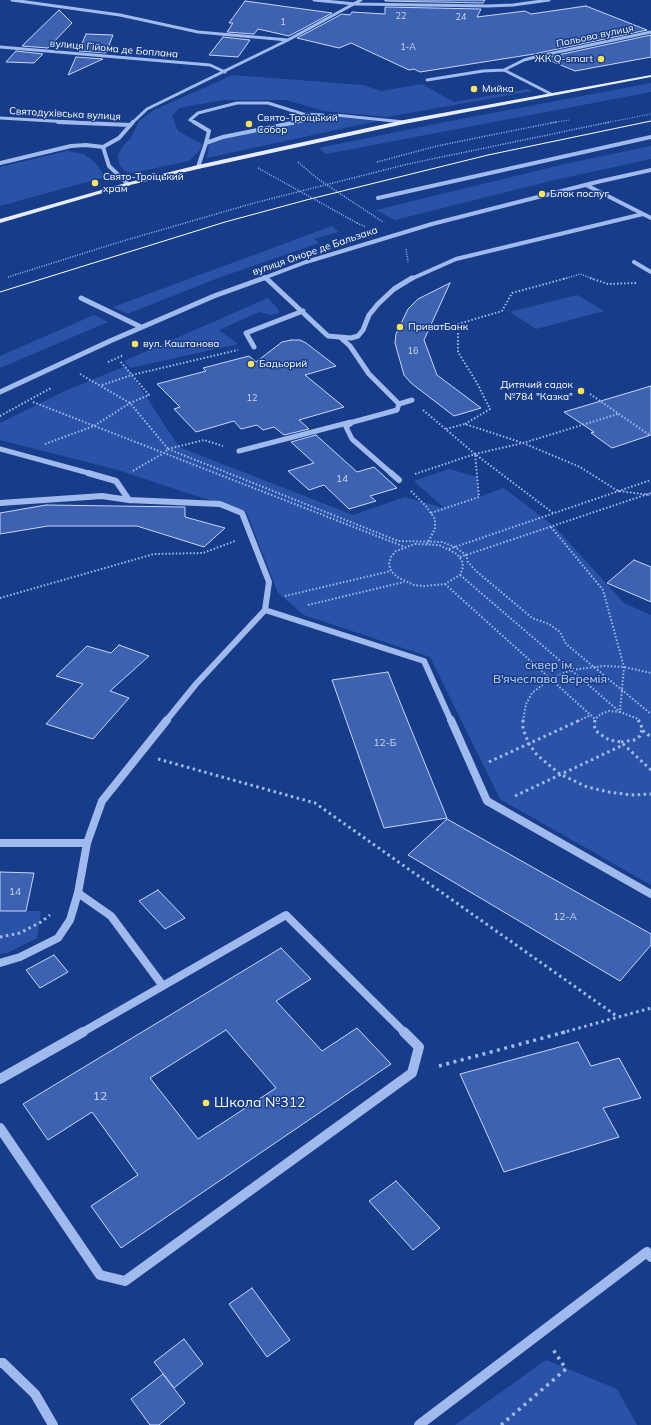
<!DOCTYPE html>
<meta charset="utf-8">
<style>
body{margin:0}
canvas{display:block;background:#173c89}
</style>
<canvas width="651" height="1425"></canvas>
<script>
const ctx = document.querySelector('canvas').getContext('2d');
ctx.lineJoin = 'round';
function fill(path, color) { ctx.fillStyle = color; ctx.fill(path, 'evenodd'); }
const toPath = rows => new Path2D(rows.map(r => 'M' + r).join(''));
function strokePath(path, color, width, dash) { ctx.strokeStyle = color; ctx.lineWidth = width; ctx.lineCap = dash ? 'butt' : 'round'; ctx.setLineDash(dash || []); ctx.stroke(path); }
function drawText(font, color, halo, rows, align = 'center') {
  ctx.font = font + ' Mulish,sans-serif'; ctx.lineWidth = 3; ctx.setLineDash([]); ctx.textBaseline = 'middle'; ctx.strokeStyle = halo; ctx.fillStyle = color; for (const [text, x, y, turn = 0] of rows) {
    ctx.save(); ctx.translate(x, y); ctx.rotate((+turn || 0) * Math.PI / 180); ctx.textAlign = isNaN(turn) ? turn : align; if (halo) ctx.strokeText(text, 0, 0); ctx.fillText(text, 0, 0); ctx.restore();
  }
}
fill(toPath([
 [233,75,363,85,381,91,422,84,454,102,528,89,532,91,387,117,324,111,286,100,223,100,179,108,172,116,178,131,202,144,199,151,189,161,132,173,125,171,119,164,118,155,123,146,131,138,139,121,154,110],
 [651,83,651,92,326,154,319,148,440,123],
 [335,117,377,121,207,158,209,145,228,138],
 [651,146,651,159,550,181,395,220,376,210,569,163],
 [67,151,83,154,95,162,105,177,0,206,0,167],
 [332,226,339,232,314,239,319,243,218,278,127,314,113,307],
 [577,295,604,311,536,329,510,312],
 [268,298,279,310,279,313,272,315,259,312,219,330,238,344,130,368,124,361],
 [94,315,108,322,0,368,0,356],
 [126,366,179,447,353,515,405,497,444,508,414,481,449,469,477,477,479,497,504,488,555,527,624,603,651,615,651,885,500,799,430,657,304,615,278,593,246,511,187,493,118,470,0,440,0,423,67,390],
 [0,911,41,911,37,938,7,953,0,954],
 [546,1360,617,1389,637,1425,455,1425]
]), '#2a53a8');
const building = toPath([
 [385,0,485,0,483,3,385,1,385,0],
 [245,1,332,13,289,36,258,29,254,34,227,32,233,23,229,23,245,1],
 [586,6,647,30,534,54,420,72,414,69,409,70,351,43,339,48,297,38,342,14,350,15,352,12,385,14,385,7,481,9,477,17,525,11,531,14,586,6],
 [59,10,72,23,48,48,22,46,59,10],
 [86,34,113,35,106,53,79,51,86,34],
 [651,35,651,57,575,71,544,58,651,35],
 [223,37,250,40,238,57,209,55,223,37],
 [16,51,43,54,34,63,6,62,16,51],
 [76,57,103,59,68,75,76,57],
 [450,283,424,340,437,375,481,408,454,416,411,383,404,375,395,343,396,334,408,309,418,299,450,283],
 [291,340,300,340,306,343,336,366,305,375,344,407,299,420,309,429,284,435,274,427,263,430,257,425,241,429,234,421,196,432,174,409,180,407,157,384,206,371,203,368,249,356,256,362,282,342,291,340],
 [651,386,651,435,612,448,591,433,594,432,564,412,651,386],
 [316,435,357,472,374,467,397,488,370,496,376,501,349,509,324,485,309,490,288,471,314,463,291,442,316,435],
 [46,505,185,507,185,517,225,528,204,547,137,526,48,526,0,534,0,513,46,505],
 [634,560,651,567,651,602,607,583,634,560],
 [119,645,149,656,110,691,129,698,93,739,46,724,83,684,56,676,87,646,111,653,119,645],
 [388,672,402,707,447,818,384,828,332,680,388,672],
 [447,819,651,934,651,945,620,981,408,855,447,819],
 [0,872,34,873,26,911,0,911,0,872],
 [158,890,185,918,165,929,139,901,158,890],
 [281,948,311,979,276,1001,322,1051,357,1028,391,1064,121,1248,91,1206,138,1175,92,1112,48,1140,23,1104,281,948],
 [226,1030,276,1088,198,1139,150,1078,226,1030],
 [54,955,68,972,40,988,26,970,54,955],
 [578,1042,591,1066,619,1058,641,1098,603,1108,619,1137,504,1172,460,1074,578,1042],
 [396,1181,440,1228,413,1250,369,1201,396,1181],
 [252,1288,290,1340,267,1357,229,1304,252,1288],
 [184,1339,203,1364,174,1388,154,1362,184,1339],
 [163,1374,185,1403,159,1425,150,1425,131,1399,163,1374]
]);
fill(building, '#3c62b1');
strokePath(building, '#c6d7fa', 1);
strokePath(toPath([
 [551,123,569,120],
 [605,123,651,114]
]), '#a0baee', 1, [1, 1.5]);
strokePath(toPath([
 [298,162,318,179,383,222],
 [377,162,437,146,556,122],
 [357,223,366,227],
 [406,249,408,262],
 [8,277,123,241,254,203,408,164,610,122],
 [564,279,580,274,593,279]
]), '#a0baee', 1.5, [1, 1.5]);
strokePath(toPath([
 [590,278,608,284,636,283],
 [108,362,124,355],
 [80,374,130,403,168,449,164,453,131,472],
 [102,385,132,375,238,350],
 [590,394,648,434,651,433],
 [33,402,405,547],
 [423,410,475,454,553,513],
 [0,416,51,388],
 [465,424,490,409,477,383,458,352,458,324,502,311,512,293,567,278],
 [446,429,465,424,523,443,580,467,618,491,651,495],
 [45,444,94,426,130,403,149,395,120,361],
 [168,449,398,541,442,542,455,547,466,555,468,562,476,571,532,618,549,624,560,632,566,644,651,714],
 [168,449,204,440,223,446],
 [415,474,475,454,523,443,618,414],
 [411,491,426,506,435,519,435,529,427,544],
 [431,513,479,497,475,454],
 [551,527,603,590,624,667,620,712,609,711,601,714,595,719],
 [415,544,439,545,457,554,462,561,463,567,460,575,445,584,424,586,414,585,397,577,391,571,389,564,391,557,396,551,415,544],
 [449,549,651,480],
 [460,557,651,493],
 [460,575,620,712,636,718,639,721],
 [445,584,595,719,595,721],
 [285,596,391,571],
 [0,598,154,554,203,553,235,541],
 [308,605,404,582],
 [523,721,526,704,532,693,550,679,571,670,604,666,624,667,651,673],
 [578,721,591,715]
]), '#a0baee', 2, [1.5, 2]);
strokePath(toPath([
 [523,720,523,729,529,744,537,755,560,774,587,787,609,792,631,795,651,794],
 [595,720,594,725,596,731,609,740,621,742,651,770],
 [638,720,641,724,642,730,651,737],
 [621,742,634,740,640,736,642,730],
 [158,759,315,803,618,1017],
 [489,762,580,720],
 [515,796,623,745],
 [0,937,20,933,41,922,50,915],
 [561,1033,651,1008]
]), '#a0baee', 3, [2.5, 3.5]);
strokePath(toPath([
 [439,1066,565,1032],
 [501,1425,566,1369,552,1348]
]), '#a0baee', 3.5, [3, 4.5]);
strokePath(toPath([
 [12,0,120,15,198,32,288,40],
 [314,0,355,4,488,6,513,5,549,0],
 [0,47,210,65,225,72],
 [427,80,483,71,504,70],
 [551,94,504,70,524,60,539,56,651,32],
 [0,118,87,123],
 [132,123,147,109,288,40,361,0],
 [196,123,190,120,198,113,237,103,268,103,303,114,323,115],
 [292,123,335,115,404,122]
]), '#a0baee', 3);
strokePath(toPath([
 [58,122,130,125],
 [194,122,209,131,206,143],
 [0,163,71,146,86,145,103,147],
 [198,167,206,143,223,137,297,122],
 [128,184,109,166,103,147,119,138,133,122],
 [586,185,651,218],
 [378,198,651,137],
 [634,262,651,272],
 [265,277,267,279],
 [261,279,306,262,432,224,597,182,651,170],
 [411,279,456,259,643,214]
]), '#a0baee', 4);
strokePath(toPath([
 [266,278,328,336,351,338,358,336,363,330,369,315,378,304,394,289,412,278],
 [81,298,141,327],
 [341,338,350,346,369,374,399,404,397,410,353,422,346,427,352,439,392,474],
 [254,347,246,333,303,311],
 [0,392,110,341,214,296,264,278],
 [399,404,412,400],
 [0,449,92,474],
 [239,451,351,422]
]), '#a0baee', 5);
strokePath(toPath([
 [88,473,116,481,129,500],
 [391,473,399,480],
 [0,503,102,496,129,500,220,504,242,513,269,582,265,610,196,684,166,721],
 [265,610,424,661,451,721]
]), '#a0baee', 6);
strokePath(toPath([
 [451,720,487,801,651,894],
 [0,843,87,843,78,893,70,920,58,938,20,957,0,963],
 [87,843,102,801,167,720],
 [78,893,111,916,163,986],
 [81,1033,286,915,405,1033]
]), '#a0baee', 8);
strokePath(toPath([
 [0,1079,83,1032],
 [0,1128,100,1275,125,1281,412,1073,419,1047,404,1032],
 [0,1363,3,1363,35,1394,53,1425],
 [419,1425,647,1252,651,1257]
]), '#a0baee', 10);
fill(toPath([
 [651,75,651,77,404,124,198,169,130,185,0,223,0,219,126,183,198,165,404,120,651,75]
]), '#e7edff');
strokePath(toPath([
 [0,292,225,222,310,199,488,155,651,121]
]), '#fff', 1);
strokePath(toPath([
 [258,168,357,223]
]), '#a0baee', 1.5, [1, 1.5]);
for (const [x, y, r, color] of [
 [601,59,4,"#ffe35d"],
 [474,89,4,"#ffe35d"],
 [249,124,4,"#ffe35d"],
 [95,183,4,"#ffe35d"],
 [542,194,4,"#ffe35d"],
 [400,327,4,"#ffe35d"],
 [135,344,4,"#ffe35d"],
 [251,364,4,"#ffe35d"],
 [581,391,4,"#ffe35d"],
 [206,1103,4,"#ffe35d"]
]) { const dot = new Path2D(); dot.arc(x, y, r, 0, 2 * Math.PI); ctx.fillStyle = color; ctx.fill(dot); strokePath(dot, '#173c89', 1.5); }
drawText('9px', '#ced8ec', null, [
 ["22",401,16],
 ["24",461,17],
 ["1",283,22],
 ["1-А",408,47],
 ["16",413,351],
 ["12",252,398]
]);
drawText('10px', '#fff', '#173c89', [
 ["Польова вулиця",595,36,-12],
 ["вулиця Гійома де Боплана",114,49,5],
 ["Святодухівська вулиця",65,114,3],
 ["вулиця Оноре де Бальзака",315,251,-19]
]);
drawText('10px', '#fff', '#173c89', [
 ["ЖК Q-smart",593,59,"right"],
 ["Мийка",482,89],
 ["Свято-Троїцький",257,118],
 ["Собор",257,130],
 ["Свято-Троїцький",103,177],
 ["храм",103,189],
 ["Блок послуг",550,194],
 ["ПриватБанк",408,327],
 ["вул. Каштанова",143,344],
 ["Бадьорий",259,364],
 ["Дитячий садок",573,385,"right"],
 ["№784 \"Казка\"",573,397,"right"]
], 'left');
drawText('10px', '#ced8ec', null, [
 ["14",342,479],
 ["12-Б",385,743],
 ["14",15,892],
 ["12-А",565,917]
]);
drawText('12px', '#c6d7fa', '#173c89', [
 ["сквер ім.",550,665],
 ["В'ячеслава Веремія",550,679]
]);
drawText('12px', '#ced8ec', null, [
 ["12",100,1096]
]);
drawText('14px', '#fff', '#173c89', [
 ["Школа №312",214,1103]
], 'left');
</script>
